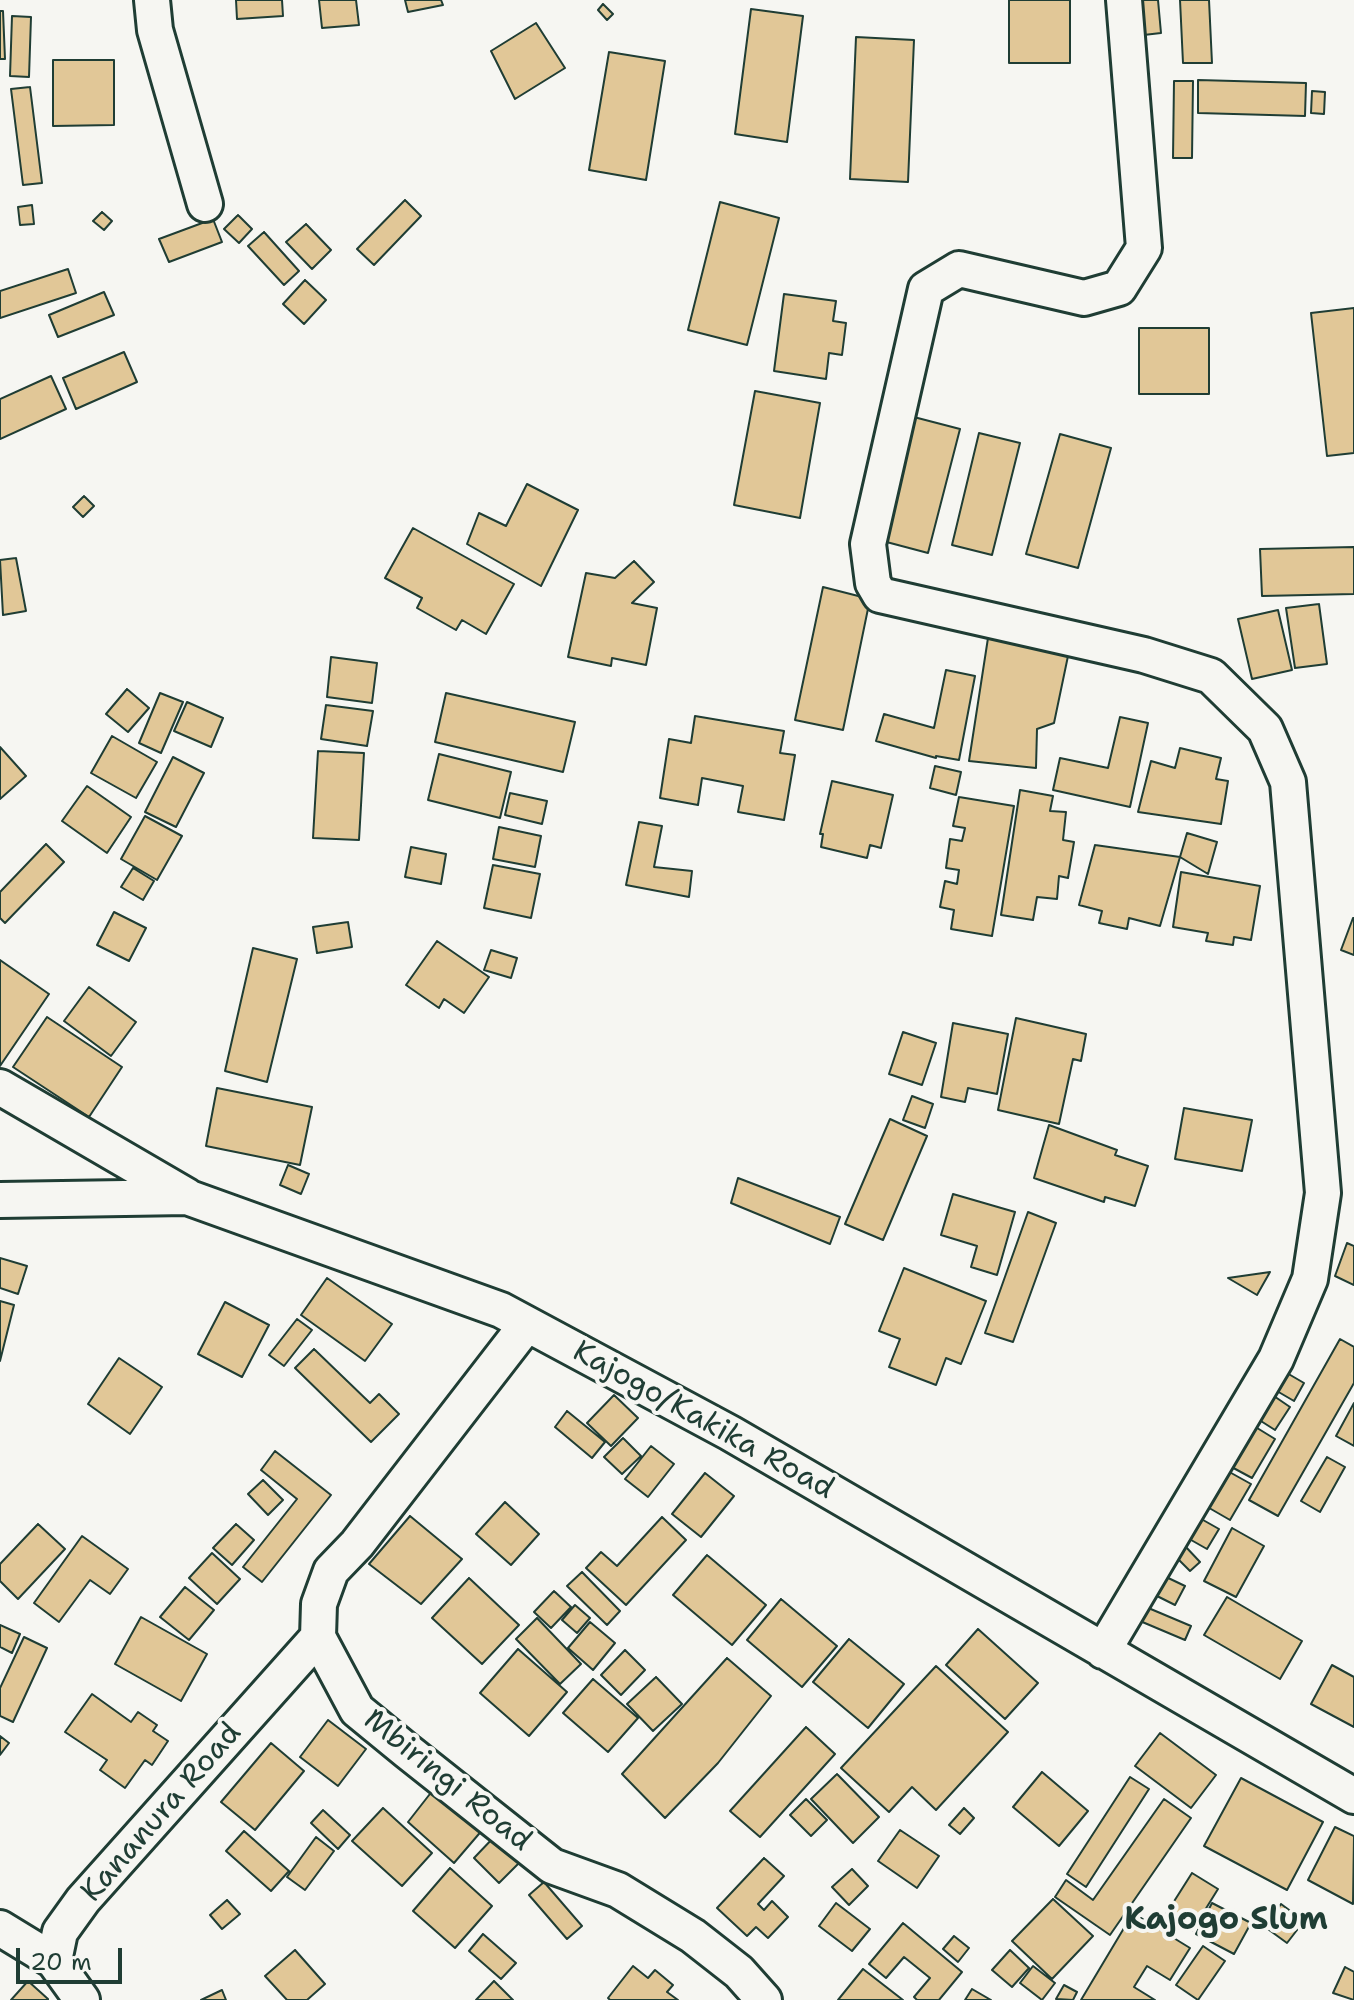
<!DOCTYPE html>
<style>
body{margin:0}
#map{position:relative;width:1354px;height:2000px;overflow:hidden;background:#f6f6f2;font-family:"Shantell Sans",sans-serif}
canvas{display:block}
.scale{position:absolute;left:16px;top:1948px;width:106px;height:36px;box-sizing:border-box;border:4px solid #1f3d34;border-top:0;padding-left:10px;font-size:24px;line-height:28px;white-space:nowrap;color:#1f3d34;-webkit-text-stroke:6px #f6f6f2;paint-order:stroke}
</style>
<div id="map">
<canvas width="1354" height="2000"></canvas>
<div class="scale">20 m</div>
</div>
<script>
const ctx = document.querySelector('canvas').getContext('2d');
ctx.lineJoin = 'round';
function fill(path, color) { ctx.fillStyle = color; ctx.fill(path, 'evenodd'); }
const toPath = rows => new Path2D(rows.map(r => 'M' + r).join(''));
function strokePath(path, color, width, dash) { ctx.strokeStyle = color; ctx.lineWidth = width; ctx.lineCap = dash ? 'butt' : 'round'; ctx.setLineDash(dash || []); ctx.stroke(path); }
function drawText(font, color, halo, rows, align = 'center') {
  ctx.font = font + ' "Shantell Sans",sans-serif'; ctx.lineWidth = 8; ctx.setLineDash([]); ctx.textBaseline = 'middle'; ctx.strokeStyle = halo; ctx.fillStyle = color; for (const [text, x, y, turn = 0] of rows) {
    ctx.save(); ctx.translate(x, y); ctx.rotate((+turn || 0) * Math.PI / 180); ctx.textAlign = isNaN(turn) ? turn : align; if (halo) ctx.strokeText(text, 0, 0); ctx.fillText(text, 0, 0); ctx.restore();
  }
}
const building = toPath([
 [236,0,282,0,283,16,237,19,236,0],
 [319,0,356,0,359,25,322,28,319,0],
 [405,0,441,0,443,5,408,12,405,0],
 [1009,0,1070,0,1070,63,1009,63,1009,0],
 [1132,0,1158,0,1161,33,1135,36,1132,0],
 [1180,0,1209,0,1212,63,1183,63,1180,0],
 [603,4,613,14,607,20,598,10,603,4],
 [751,9,803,16,787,142,735,134,751,9],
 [0,11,3,11,5,59,0,59,0,11],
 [12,16,31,17,29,77,10,76,12,16],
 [536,23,565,68,515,99,491,51,536,23],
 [856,37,914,40,908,182,850,179,856,37],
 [609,52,665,61,646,180,589,170,609,52],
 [53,60,114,60,114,125,53,126,53,60],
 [1198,80,1306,83,1305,116,1198,113,1198,80],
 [1174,81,1193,81,1192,158,1173,158,1174,81],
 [30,87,42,183,23,185,11,89,30,87],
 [1312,91,1325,92,1324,114,1311,113,1312,91],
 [405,200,421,216,374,265,357,249,405,200],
 [720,202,779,218,747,345,688,330,720,202],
 [32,205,34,224,20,225,18,207,32,205],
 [102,212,112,221,104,230,93,221,102,212],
 [238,215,252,229,239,243,224,229,238,215],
 [213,219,222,242,169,262,159,239,213,219],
 [306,224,331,250,312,269,286,242,306,224],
 [264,232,299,271,284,285,248,246,264,232],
 [68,269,76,293,0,318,0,291,68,269],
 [305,280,326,300,304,324,283,304,305,280],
 [104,292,114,315,58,337,49,315,104,292],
 [784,294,836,301,833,321,846,323,842,355,829,353,826,379,774,371,784,294],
 [1354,308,1354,453,1327,456,1311,313,1354,308],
 [1139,328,1209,328,1209,394,1139,394,1139,328],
 [124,352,137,382,76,409,63,378,124,352],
 [51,376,66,409,0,439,0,399,51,376],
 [755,391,820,403,800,518,734,505,755,391],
 [910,416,960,429,928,553,879,540,910,416],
 [979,433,1020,443,992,555,952,545,979,433],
 [1060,434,1111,448,1078,568,1026,554,1060,434],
 [527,484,578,510,541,586,467,544,479,513,506,526,527,484],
 [84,496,94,506,83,517,73,507,84,496],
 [413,528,514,584,486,634,462,620,456,630,417,608,422,598,385,578,413,528],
 [1354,547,1354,594,1262,596,1260,549,1354,547],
 [16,558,26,611,3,615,0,560,16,558],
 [634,561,654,582,632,603,657,608,646,665,612,658,611,666,568,657,586,573,615,578,634,561],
 [823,587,870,599,843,730,795,720,823,587],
 [1319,604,1327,664,1295,668,1286,608,1319,604],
 [1278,610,1292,670,1252,679,1238,619,1278,610],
 [988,638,1068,656,1054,723,1037,729,1036,768,969,761,988,638],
 [331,657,377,663,372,703,327,697,331,657],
 [946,670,975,676,959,760,936,756,936,758,876,741,884,714,934,728,946,670],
 [127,689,149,708,128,732,106,714,127,689],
 [160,693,183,702,161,753,139,743,160,693],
 [446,693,575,722,563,772,435,742,446,693],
 [187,702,223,718,211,747,174,731,187,702],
 [326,705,373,711,367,746,321,739,326,705],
 [695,716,784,731,780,753,795,755,784,820,738,812,743,786,702,778,698,805,660,798,669,739,691,743,695,716],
 [1120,717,1148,723,1130,807,1053,790,1060,758,1108,768,1120,717],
 [112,736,157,762,136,798,91,773,112,736],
 [0,747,26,776,0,799,0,747],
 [1180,748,1221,758,1216,779,1228,781,1221,824,1138,812,1151,761,1175,768,1180,748],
 [318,751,364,753,359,840,313,838,318,751],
 [439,754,511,772,500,818,428,800,439,754],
 [173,757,204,773,176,827,145,812,173,757],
 [935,766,961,772,956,795,930,788,935,766],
 [832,781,893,795,881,848,870,845,867,858,821,847,823,834,820,834,832,781],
 [87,786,131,817,107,853,62,821,87,786],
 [1020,790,1053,796,1050,811,1066,812,1063,840,1074,842,1068,878,1059,876,1057,899,1037,897,1033,920,1001,915,1020,790],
 [510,793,547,801,542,824,505,815,510,793],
 [959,797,1014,806,992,936,951,929,954,910,940,907,945,881,957,884,959,870,946,868,950,839,962,841,965,828,953,826,959,797],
 [145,816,182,836,157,880,121,859,145,816],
 [639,822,662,826,654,867,692,871,689,897,626,885,639,822],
 [499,827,541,836,535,867,493,859,499,827],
 [1187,833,1217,842,1208,874,1180,857,1187,833],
 [46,844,64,862,5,923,0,918,0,892,46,844],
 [1095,845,1180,857,1160,926,1129,918,1127,929,1099,923,1102,911,1079,905,1095,845],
 [411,847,446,854,441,884,405,877,411,847],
 [493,865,540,874,531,918,484,908,493,865],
 [133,868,154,881,143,900,121,887,133,868],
 [1181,872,1260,886,1251,940,1234,937,1233,945,1206,941,1208,933,1173,927,1181,872],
 [114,912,146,928,129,961,97,945,114,912],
 [1353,918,1354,918,1354,955,1341,950,1353,918],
 [348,922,352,947,317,953,313,927,348,922],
 [437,941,489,977,464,1013,444,999,439,1008,406,985,437,941],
 [253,948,297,959,267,1082,225,1071,253,948],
 [491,950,517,958,511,978,484,970,491,950],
 [0,960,49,994,0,1066,0,960],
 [89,987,136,1022,111,1056,64,1021,89,987],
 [47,1017,122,1067,89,1117,13,1067,47,1017],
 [1016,1018,1086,1034,1081,1061,1073,1059,1059,1124,998,1110,1016,1018],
 [953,1023,1008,1034,997,1094,968,1088,965,1102,941,1097,953,1023],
 [903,1032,936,1043,922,1085,889,1074,903,1032],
 [217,1088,312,1107,300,1165,206,1146,217,1088],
 [912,1096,933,1104,925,1128,903,1120,912,1096],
 [1184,1108,1252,1120,1242,1171,1175,1159,1184,1108],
 [890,1119,927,1136,883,1240,845,1224,890,1119],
 [1049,1125,1117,1150,1115,1155,1148,1166,1135,1206,1105,1197,1104,1202,1034,1178,1049,1125],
 [288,1165,309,1174,301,1194,280,1185,288,1165],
 [738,1178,840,1217,830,1244,731,1203,738,1178],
 [953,1194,1015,1212,997,1275,971,1267,977,1246,941,1235,953,1194],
 [1028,1212,1056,1223,1013,1342,985,1333,1028,1212],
 [1347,1243,1354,1246,1354,1285,1335,1276,1347,1243],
 [0,1258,27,1266,18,1294,0,1288,0,1258],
 [904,1268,986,1301,961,1364,946,1358,936,1385,889,1367,900,1339,879,1331,904,1268],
 [1270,1272,1257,1295,1228,1278,1270,1272],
 [327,1278,392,1324,365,1361,301,1315,327,1278],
 [0,1301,14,1305,0,1361,0,1301],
 [225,1302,269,1325,242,1377,198,1354,225,1302],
 [297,1319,312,1330,284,1366,269,1355,297,1319],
 [1340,1339,1354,1347,1354,1383,1278,1516,1249,1500,1340,1339],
 [314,1349,370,1403,379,1394,399,1414,371,1442,295,1368,314,1349],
 [119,1358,162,1387,130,1434,88,1404,119,1358],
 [1280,1369,1304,1383,1294,1401,1270,1387,1280,1369],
 [1268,1392,1290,1407,1275,1430,1253,1416,1268,1392],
 [614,1395,638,1418,611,1446,587,1423,614,1395],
 [1354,1403,1354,1446,1336,1436,1354,1403],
 [567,1411,605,1442,592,1458,555,1427,567,1411],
 [1249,1423,1275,1439,1252,1478,1226,1464,1249,1423],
 [623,1438,641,1456,622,1474,604,1457,623,1438],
 [651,1446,674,1464,648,1497,625,1479,651,1446],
 [275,1451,331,1495,262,1582,243,1567,297,1499,261,1470,275,1451],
 [1327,1457,1345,1467,1320,1512,1301,1501,1327,1457],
 [1224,1469,1251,1484,1230,1520,1204,1505,1224,1469],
 [705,1473,734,1496,701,1537,672,1514,705,1473],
 [263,1480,283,1500,268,1515,248,1494,263,1480],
 [505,1502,539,1534,511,1565,476,1534,505,1502],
 [410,1516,462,1559,421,1604,369,1564,410,1516],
 [1196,1516,1219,1529,1207,1549,1184,1536,1196,1516],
 [662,1517,686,1540,626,1605,586,1568,601,1552,617,1566,662,1517],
 [38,1524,65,1549,18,1599,0,1581,0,1564,38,1524],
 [236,1524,254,1540,232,1565,213,1548,236,1524],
 [1232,1528,1264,1546,1236,1597,1204,1581,1232,1528],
 [82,1536,128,1569,110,1594,90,1580,59,1622,34,1603,82,1536],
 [1185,1546,1200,1562,1190,1571,1175,1556,1185,1546],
 [212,1553,240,1579,217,1604,189,1578,212,1553],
 [707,1555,766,1605,732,1645,673,1595,707,1555],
 [582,1572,620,1611,607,1625,567,1586,582,1572],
 [1162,1575,1185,1586,1175,1605,1153,1594,1162,1575],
 [469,1578,519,1625,482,1664,432,1618,469,1578],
 [185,1587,214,1610,189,1640,160,1617,185,1587],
 [554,1591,571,1607,551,1628,534,1612,554,1591],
 [1227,1597,1302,1641,1280,1679,1204,1635,1227,1597],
 [781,1599,837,1646,802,1687,747,1640,781,1599],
 [575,1605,590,1618,577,1633,562,1620,575,1605],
 [1146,1607,1191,1626,1185,1640,1140,1621,1146,1607],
 [141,1617,207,1654,181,1701,115,1664,141,1617],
 [537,1618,581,1664,560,1684,516,1639,537,1618],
 [590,1622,615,1643,593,1670,568,1648,590,1622],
 [0,1625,20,1634,12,1653,0,1647,0,1625],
 [978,1629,1038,1683,1005,1719,946,1665,978,1629],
 [24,1637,47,1648,13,1722,0,1716,0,1688,24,1637],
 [849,1639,904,1684,868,1728,813,1682,849,1639],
 [518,1649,567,1692,529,1736,480,1693,518,1649],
 [625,1650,645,1670,621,1695,601,1675,625,1650],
 [727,1658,771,1696,718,1763,665,1818,622,1774,727,1658],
 [1332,1665,1354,1677,1354,1727,1311,1704,1332,1665],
 [936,1666,1008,1732,936,1810,912,1787,889,1812,841,1768,936,1666],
 [656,1677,682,1704,653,1731,627,1704,656,1677],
 [593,1679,638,1718,608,1752,563,1713,593,1679],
 [92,1694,131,1722,138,1712,157,1725,153,1731,168,1741,152,1765,145,1760,125,1788,100,1770,107,1760,65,1732,92,1694],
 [328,1720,366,1749,338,1786,300,1757,328,1720],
 [806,1727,835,1754,760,1837,730,1811,806,1727],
 [1160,1733,1216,1775,1191,1808,1135,1766,1160,1733],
 [0,1736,9,1743,0,1755,0,1736],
 [271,1743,304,1771,255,1830,221,1802,271,1743],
 [1042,1772,1088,1811,1059,1846,1013,1807,1042,1772],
 [837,1774,879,1817,853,1843,811,1799,837,1774],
 [1130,1777,1149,1789,1086,1887,1067,1874,1130,1777],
 [1241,1778,1323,1822,1287,1890,1204,1846,1241,1778],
 [433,1790,484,1828,454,1863,408,1822,433,1790],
 [806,1799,827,1820,811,1836,790,1815,806,1799],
 [1164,1799,1191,1818,1110,1935,1055,1897,1066,1880,1093,1900,1164,1799],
 [383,1808,432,1853,402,1886,352,1841,383,1808],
 [964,1808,974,1818,960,1834,949,1825,964,1808],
 [323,1810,350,1835,338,1849,311,1823,323,1810],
 [1335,1827,1354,1836,1353,1904,1308,1880,1335,1827],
 [900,1830,939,1856,917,1888,878,1861,900,1830],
 [244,1831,289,1871,271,1891,226,1851,244,1831],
 [495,1836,521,1861,499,1883,474,1858,495,1836],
 [316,1837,334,1851,305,1890,287,1877,316,1837],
 [764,1858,784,1876,758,1904,764,1910,772,1901,788,1917,768,1938,756,1927,747,1936,717,1908,764,1858],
 [450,1868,492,1906,455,1948,413,1911,450,1868],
 [852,1869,868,1886,849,1905,832,1887,852,1869],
 [1192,1873,1218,1889,1192,1931,1166,1914,1192,1873],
 [544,1882,582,1926,567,1939,529,1895,544,1882],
 [1053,1899,1093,1936,1052,1979,1012,1941,1053,1899],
 [227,1900,240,1914,222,1929,210,1915,227,1900],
 [836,1903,870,1929,852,1951,819,1926,836,1903],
 [1212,1903,1251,1923,1234,1954,1196,1934,1212,1903],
 [1281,1904,1304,1921,1287,1943,1265,1927,1281,1904],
 [1133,1913,1190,1948,1170,1980,1147,1966,1134,1987,1155,2000,1081,2000,1133,1913],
 [903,1923,962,1972,939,2000,917,2000,914,1997,930,1978,904,1957,886,1978,869,1964,903,1923],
 [483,1934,516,1963,501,1979,469,1951,483,1934],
 [954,1936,969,1948,958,1962,943,1949,954,1936],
 [1203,1946,1225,1961,1198,2000,1176,1985,1203,1946],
 [295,1950,325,1984,307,2000,287,2000,265,1976,295,1950],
 [1010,1950,1029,1968,1012,1987,992,1970,1010,1950],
 [633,1966,648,1978,655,1970,673,1985,667,1992,678,2000,610,2000,608,1998,633,1966],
 [1033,1966,1055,1983,1042,2000,1020,1983,1033,1966],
 [1345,1967,1354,1972,1354,2000,1333,1993,1345,1967],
 [863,1969,903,2000,838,2000,863,1969],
 [28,1981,48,1999,48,2000,11,2000,28,1981],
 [494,1981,513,2000,476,2000,494,1981],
 [1064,1985,1077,1992,1073,2000,1056,1999,1064,1985],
 [972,1989,991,2000,965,2000,972,1989],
 [222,1990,226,2000,201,2000,222,1990]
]);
fill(building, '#e1c797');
strokePath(building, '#1f3d34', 2);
const minor = toPath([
 [152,0,155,30,205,204],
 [0,1087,187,1196],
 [0,1200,187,1197,501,1310,730,1433,1354,1796],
 [527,1324,357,1544,331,1571,319,1604,318,1637,357,1710,407,1751,552,1866,618,1890,693,1936,739,1972,764,2000],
 [1103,1651,1276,1359,1310,1279,1323,1193,1288,782,1265,729,1211,676,1144,655,880,595,873,583,868,544,926,289,959,269,1084,298,1119,288,1144,248,1124,0],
 [0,1928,54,1961],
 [82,2000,54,1961,60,1932,83,1900,318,1637]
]);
strokePath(minor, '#1f3d34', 40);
strokePath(minor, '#f6f6f2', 34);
drawText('30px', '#1f3d34', '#f6f6f2', [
 ["Kajogo/Kakika Road",703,1421,29],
 ["Mbiringi Road",447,1781,39],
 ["Kananura Road",162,1813,-49]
]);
drawText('bold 32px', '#1f3d34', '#f6f6f2', [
 ["Kajogo Slum",1226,1921]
]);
</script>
